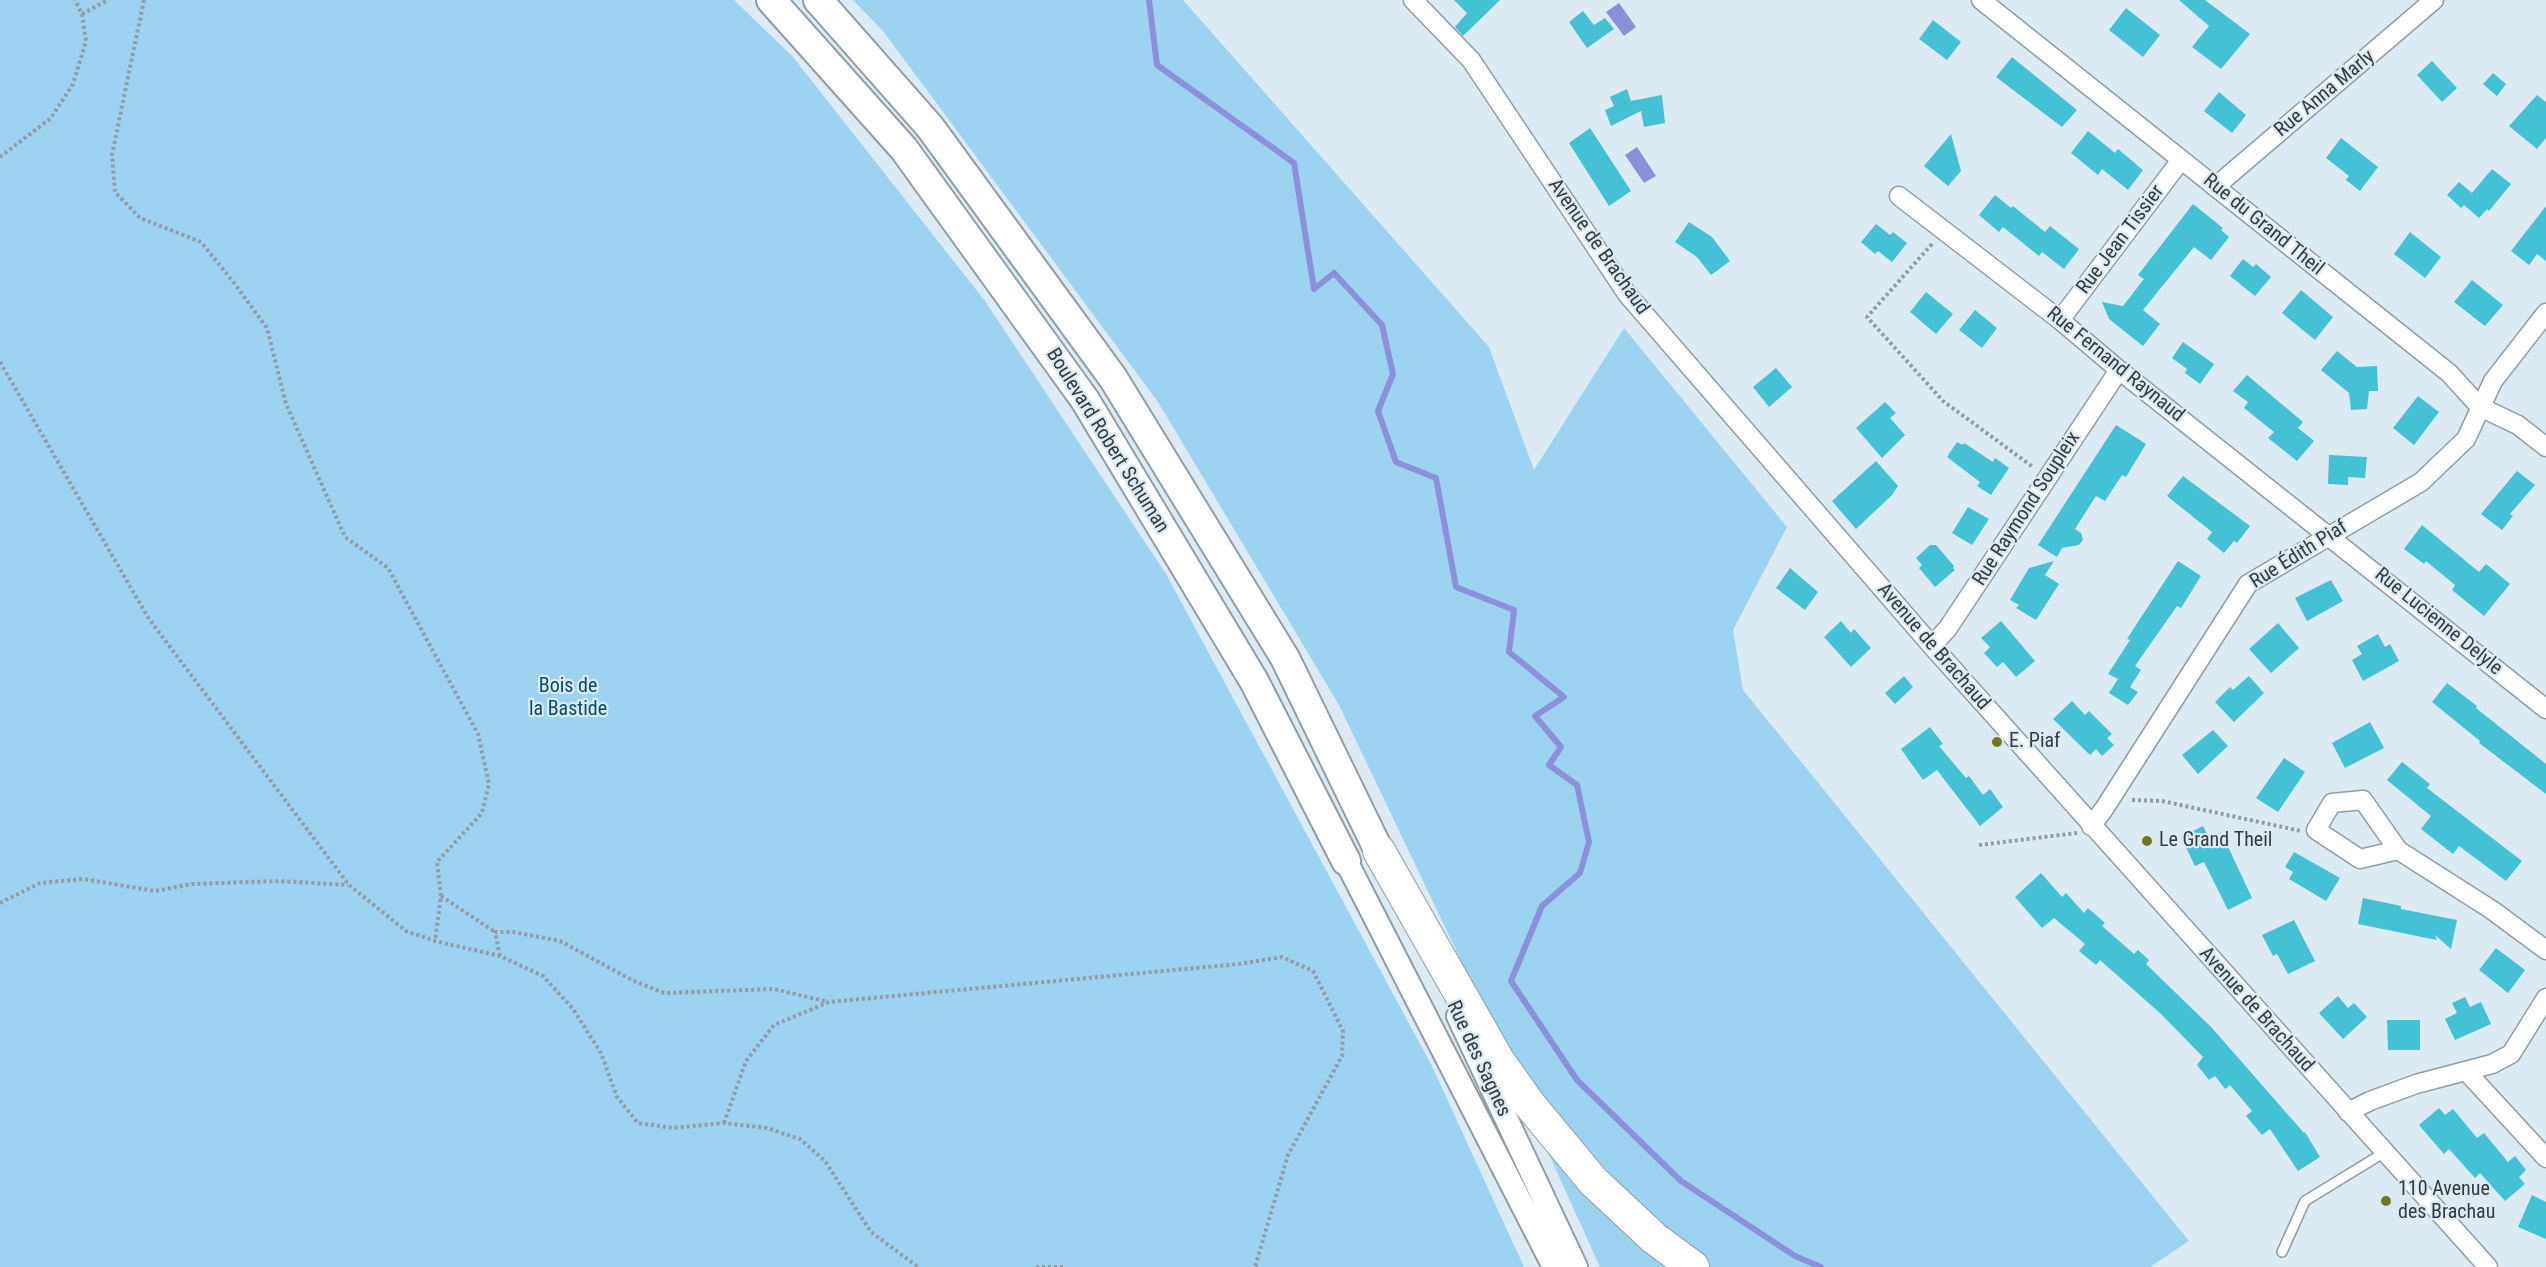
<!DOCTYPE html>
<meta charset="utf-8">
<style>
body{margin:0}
canvas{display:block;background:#dceaf3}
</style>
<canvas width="2546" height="1267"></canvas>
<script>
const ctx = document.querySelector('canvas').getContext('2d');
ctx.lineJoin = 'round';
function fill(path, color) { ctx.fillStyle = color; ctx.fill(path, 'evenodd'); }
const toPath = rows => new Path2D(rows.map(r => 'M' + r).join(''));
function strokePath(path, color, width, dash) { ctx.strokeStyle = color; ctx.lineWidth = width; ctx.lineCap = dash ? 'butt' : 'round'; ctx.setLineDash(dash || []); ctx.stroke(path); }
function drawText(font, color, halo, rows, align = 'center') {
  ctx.font = font + ' "Roboto Condensed",sans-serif'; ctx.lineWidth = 4.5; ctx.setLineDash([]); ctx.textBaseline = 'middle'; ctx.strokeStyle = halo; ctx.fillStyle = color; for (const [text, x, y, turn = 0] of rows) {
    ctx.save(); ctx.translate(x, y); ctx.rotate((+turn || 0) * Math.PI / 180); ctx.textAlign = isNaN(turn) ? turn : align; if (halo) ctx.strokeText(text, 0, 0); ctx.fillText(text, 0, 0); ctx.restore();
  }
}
fill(toPath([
 [0,0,734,0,793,57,985,301,1166,574,1432,1066,1524,1267,0,1267],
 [853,0,1183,0,1489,347,1534,470,1624,328,1787,527,1733,630,1743,690,2189,1241,2150,1267,1600,1267,1466,971,1339,705,1158,402,883,31]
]), '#9cd3f1');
fill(toPath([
 [1619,3,1636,27,1624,36,1606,12],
 [1637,147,1656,176,1644,183,1625,155]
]), '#8c90db');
strokePath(toPath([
 [1149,0,1157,65,1294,163,1314,289,1334,273,1382,325,1393,374,1378,411,1396,462,1436,478,1456,587,1514,610,1509,652,1564,697,1535,716,1561,747,1549,765,1577,785,1589,842,1580,873,1542,906,1511,981,1577,1080,1681,1181,1795,1256,1821,1267]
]), '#8c90db', 6);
fill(toPath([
 [1454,0,1500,0,1463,36,1455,27,1467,13],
 [2179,0,2205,0,2250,34,2221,69,2192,47,2209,26],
 [2126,8,2160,35,2143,57,2109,30],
 [1583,11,1594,25,1605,18,1614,29,1587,48,1569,22],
 [1933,20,1961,42,1947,60,1919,39],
 [2012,57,2077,110,2062,127,1996,77],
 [2432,61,2457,88,2442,102,2417,75],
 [2493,73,2506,84,2497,96,2483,84],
 [1627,89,1631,101,1662,95,1665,123,1644,127,1641,111,1611,126,1605,110,1614,106,1610,97],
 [2219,92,2246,115,2232,133,2204,111],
 [2537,95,2546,102,2546,138,2537,149,2509,126],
 [1590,128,1631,191,1609,206,1569,143],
 [2088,131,2115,153,2118,149,2143,170,2128,190,2102,169,2098,175,2071,153],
 [1951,134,1961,171,1948,186,1924,166],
 [2341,138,2378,167,2360,191,2346,180,2349,176,2326,158],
 [2492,169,2511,184,2489,211,2487,209,2479,218,2464,205,2461,208,2447,195,2459,182,2472,193],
 [1995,195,2011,208,2013,206,2045,232,2050,226,2079,249,2064,269,2042,252,2039,256,2003,227,1999,232,1979,215],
 [2193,204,2223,228,2221,230,2229,237,2211,260,2194,247,2143,310,2160,324,2143,346,2109,319,2102,302,2123,306,2144,279,2138,275],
 [2546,206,2546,261,2537,254,2529,265,2511,251],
 [1689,222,1712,237,1730,261,1711,275,1697,257,1675,242],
 [1876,224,1890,235,1893,232,1907,243,1892,262,1878,251,1875,254,1861,242],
 [2410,232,2441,257,2425,278,2394,254],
 [2243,259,2253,267,2256,264,2271,277,2255,296,2230,276],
 [2472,280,2503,305,2485,326,2454,302],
 [2301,290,2333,317,2315,340,2282,313],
 [1926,292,1953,314,1936,334,1910,312],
 [1975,310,1997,328,1982,348,1959,330],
 [2183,342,2214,364,2200,384,2185,373,2187,369,2172,358],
 [2337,351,2357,367,2377,366,2378,391,2369,391,2367,409,2351,410,2349,393,2321,370],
 [1776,368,1792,387,1769,407,1753,387],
 [2247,375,2303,422,2298,428,2314,441,2297,461,2268,438,2274,432,2244,408,2248,402,2233,391],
 [2418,396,2439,412,2414,445,2393,428],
 [1885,402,1896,413,1890,418,1905,435,1882,458,1856,428],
 [2116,425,2146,444,2126,477,2122,475,2105,501,2096,496,2075,529,2081,533,2083,540,2079,545,2062,548,2057,557,2038,545],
 [1957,442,1963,445,1964,443,1993,462,1995,458,2009,468,1991,495,1977,486,1980,482,1947,457],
 [2329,455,2367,457,2365,478,2348,477,2348,485,2328,484],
 [1876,461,1898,486,1892,495,1856,529,1832,501],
 [2517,471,2535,485,2510,514,2513,516,2502,530,2481,514],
 [2183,476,2250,526,2237,543,2234,541,2224,553,2207,539,2212,532,2167,496],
 [1968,507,1989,519,1972,545,1952,533],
 [2422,525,2479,572,2486,564,2510,584,2484,616,2452,590,2455,585,2426,561,2424,564,2404,549],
 [1930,545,1936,545,1954,566,1953,568,1955,570,1935,587,1919,568,1922,565,1916,558],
 [2054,561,2045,575,2059,584,2036,620,2016,608,2019,605,2010,600,2029,568],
 [2178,561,2201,576,2181,608,2177,606,2135,666,2141,670,2130,687,2138,692,2128,705,2109,693,2118,679,2108,674,2130,640,2127,639,2138,622],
 [1790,568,1818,592,1805,610,1776,588],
 [2331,580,2343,601,2307,621,2295,598],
 [1841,621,1851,633,1854,629,1871,648,1851,667,1824,637],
 [2001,621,2035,661,2016,677,2003,662,1997,667,1984,653,1990,647,1981,638],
 [2278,623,2299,648,2271,673,2249,649],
 [2378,634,2385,647,2390,644,2399,661,2363,681,2352,660,2362,654,2357,646],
 [1904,676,1913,687,1895,704,1885,693],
 [2249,676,2264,693,2234,722,2215,702,2230,687,2233,690],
 [2447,683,2477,706,2476,708,2546,764,2546,794,2479,743,2480,741,2432,702],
 [2072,701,2085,715,2089,711,2112,734,2107,738,2114,745,2102,756,2096,749,2090,755,2053,719],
 [2370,722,2384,748,2345,768,2332,743],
 [1930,727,1943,744,1939,746,1966,778,1969,776,1983,795,1990,789,2003,807,1980,826,1937,770,1923,780,1901,749],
 [2213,730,2228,746,2198,774,2182,755],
 [2284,758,2305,772,2278,812,2256,798],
 [2402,762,2430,784,2427,788,2522,861,2506,881,2459,846,2453,854,2421,829,2431,816,2387,780],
 [2203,826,2212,844,2224,838,2252,898,2228,910,2204,862,2195,866,2181,837],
 [2294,852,2340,878,2326,901,2289,879,2293,872,2285,867],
 [2041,873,2062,897,2066,893,2084,913,2088,908,2105,923,2102,926,2134,954,2138,950,2149,960,2146,964,2212,1028,2304,1133,2305,1132,2320,1157,2298,1171,2270,1129,2262,1135,2246,1116,2252,1111,2230,1085,2225,1089,2215,1076,2209,1080,2197,1065,2203,1057,2161,1014,2100,960,2096,965,2079,951,2085,944,2054,918,2042,928,2015,897],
 [2363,898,2401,906,2401,909,2457,920,2451,949,2435,935,2437,940,2358,924],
 [2294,920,2315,961,2288,974,2277,954,2273,956,2262,935],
 [2496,948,2525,970,2508,993,2479,970],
 [2338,996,2348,1008,2354,1003,2367,1017,2343,1039,2319,1013],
 [2465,997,2470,1007,2481,1002,2491,1024,2455,1040,2445,1019,2457,1013,2452,1003],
 [2387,1020,2420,1020,2420,1050,2388,1050],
 [2439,1108,2445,1115,2453,1109,2477,1138,2484,1133,2508,1162,2515,1156,2526,1170,2519,1177,2525,1184,2505,1201,2480,1173,2475,1178,2449,1149,2444,1154,2419,1125],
 [2532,1195,2546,1202,2546,1239,2518,1227]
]), '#44c1d4');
const service = toPath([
 [2282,1252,2305,1201,2385,1152]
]);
const minor = toPath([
 [1413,0,1471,60,1627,294,1932,646,2488,1267],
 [1981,0,2449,373,2480,407,2518,425,2546,447],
 [2215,187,2434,0],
 [1899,196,2060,320,2119,370,2546,709],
 [2060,320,2181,160],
 [1932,646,1948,628,2119,370],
 [2091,826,2104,809,2248,584,2421,482,2466,439,2493,381,2546,313],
 [2398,850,2360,859,2316,830,2332,803,2363,800,2398,850,2492,910,2546,950],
 [2466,1071,2546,1158],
 [2348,1112,2370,1101,2416,1084,2492,1064,2511,1054,2546,998]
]);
const tertiary = toPath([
 [1346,861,1554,1267],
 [1458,1016,1576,1267]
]);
const primary = toPath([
 [771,0,904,149,1085,400,1254,681,1346,861],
 [818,0,930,127,1113,378,1285,658,1379,851]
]);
const motorway = toPath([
 [1379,851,1498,1060,1530,1105,1593,1181,1654,1238,1693,1267]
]);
strokePath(service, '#909da5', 12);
strokePath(minor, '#909da5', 21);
strokePath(tertiary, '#909da5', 26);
strokePath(primary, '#909da5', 32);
strokePath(motorway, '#909da5', 34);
strokePath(toPath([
 [144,0,112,155,115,192,140,218,201,242,231,279,267,328,286,404,345,537,388,568,478,734,489,784,482,813,437,862,441,896,435,941],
 [82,14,108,0],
 [0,157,51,118,73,84,86,41,82,14,75,0],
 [1932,244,1867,317,1943,401,2033,467],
 [0,362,149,619,349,885,406,931,435,941,500,956,543,976,573,1009,601,1053,617,1097,638,1123,673,1128,724,1123,767,1128,800,1139,825,1161,871,1232,918,1267],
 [2132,800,2162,801,2301,831],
 [1979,845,2077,833],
 [441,896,495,932],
 [0,903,40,883,83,879,155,891,192,884,279,881,348,885],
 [500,956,495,932,513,932,560,941,632,980,664,993,774,989,828,1002],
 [724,1123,746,1061,774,1025,829,1002,1239,964,1282,957,1313,971,1343,1031,1342,1056,1288,1155,1255,1267],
 [1036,1267,1064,1267]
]), '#929ca2', 4, [3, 3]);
strokePath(service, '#fff', 9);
strokePath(minor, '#fff', 18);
strokePath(tertiary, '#fff', 22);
strokePath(primary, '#fff', 28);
strokePath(motorway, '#fff', 32);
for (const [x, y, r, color] of [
 [1997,742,6,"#717822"],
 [2147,841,6,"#717822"],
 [2386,1201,6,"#717822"]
]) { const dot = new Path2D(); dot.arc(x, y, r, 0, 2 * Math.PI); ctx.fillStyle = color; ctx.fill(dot); strokePath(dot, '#dceaf3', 2); }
drawText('20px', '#353b3e', '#dceaf3', [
 ["Rue Anna Marly",2325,94,-40],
 ["Rue du Grand Theil",2263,225,39],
 ["Rue Jean Tissier",2121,240,-53],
 ["Avenue de Brachaud",1598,247,55],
 ["Rue Fernand Raynaud",2115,365,39],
 ["Boulevard Robert Schuman",1107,441,58],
 ["Rue Raymond Soupleix",2027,509,-57],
 ["Rue Édith Piaf",2299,555,-32],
 ["Rue Lucienne Delyle",2438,622,39],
 ["Avenue de Brachaud",1933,647,49],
 ["Avenue de Brachaud",2256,1010,48],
 ["Rue des Sagnes",1478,1059,65]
]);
drawText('20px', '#004e6d', '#dceaf3', [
 ["Bois de",568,687],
 ["la Bastide",568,710]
]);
drawText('20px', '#353b3e', '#dceaf3', [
 ["E. Piaf",2009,742],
 ["Le Grand Theil",2159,841],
 ["110 Avenue",2398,1190],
 ["des Brachau",2398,1213]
], 'left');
</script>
